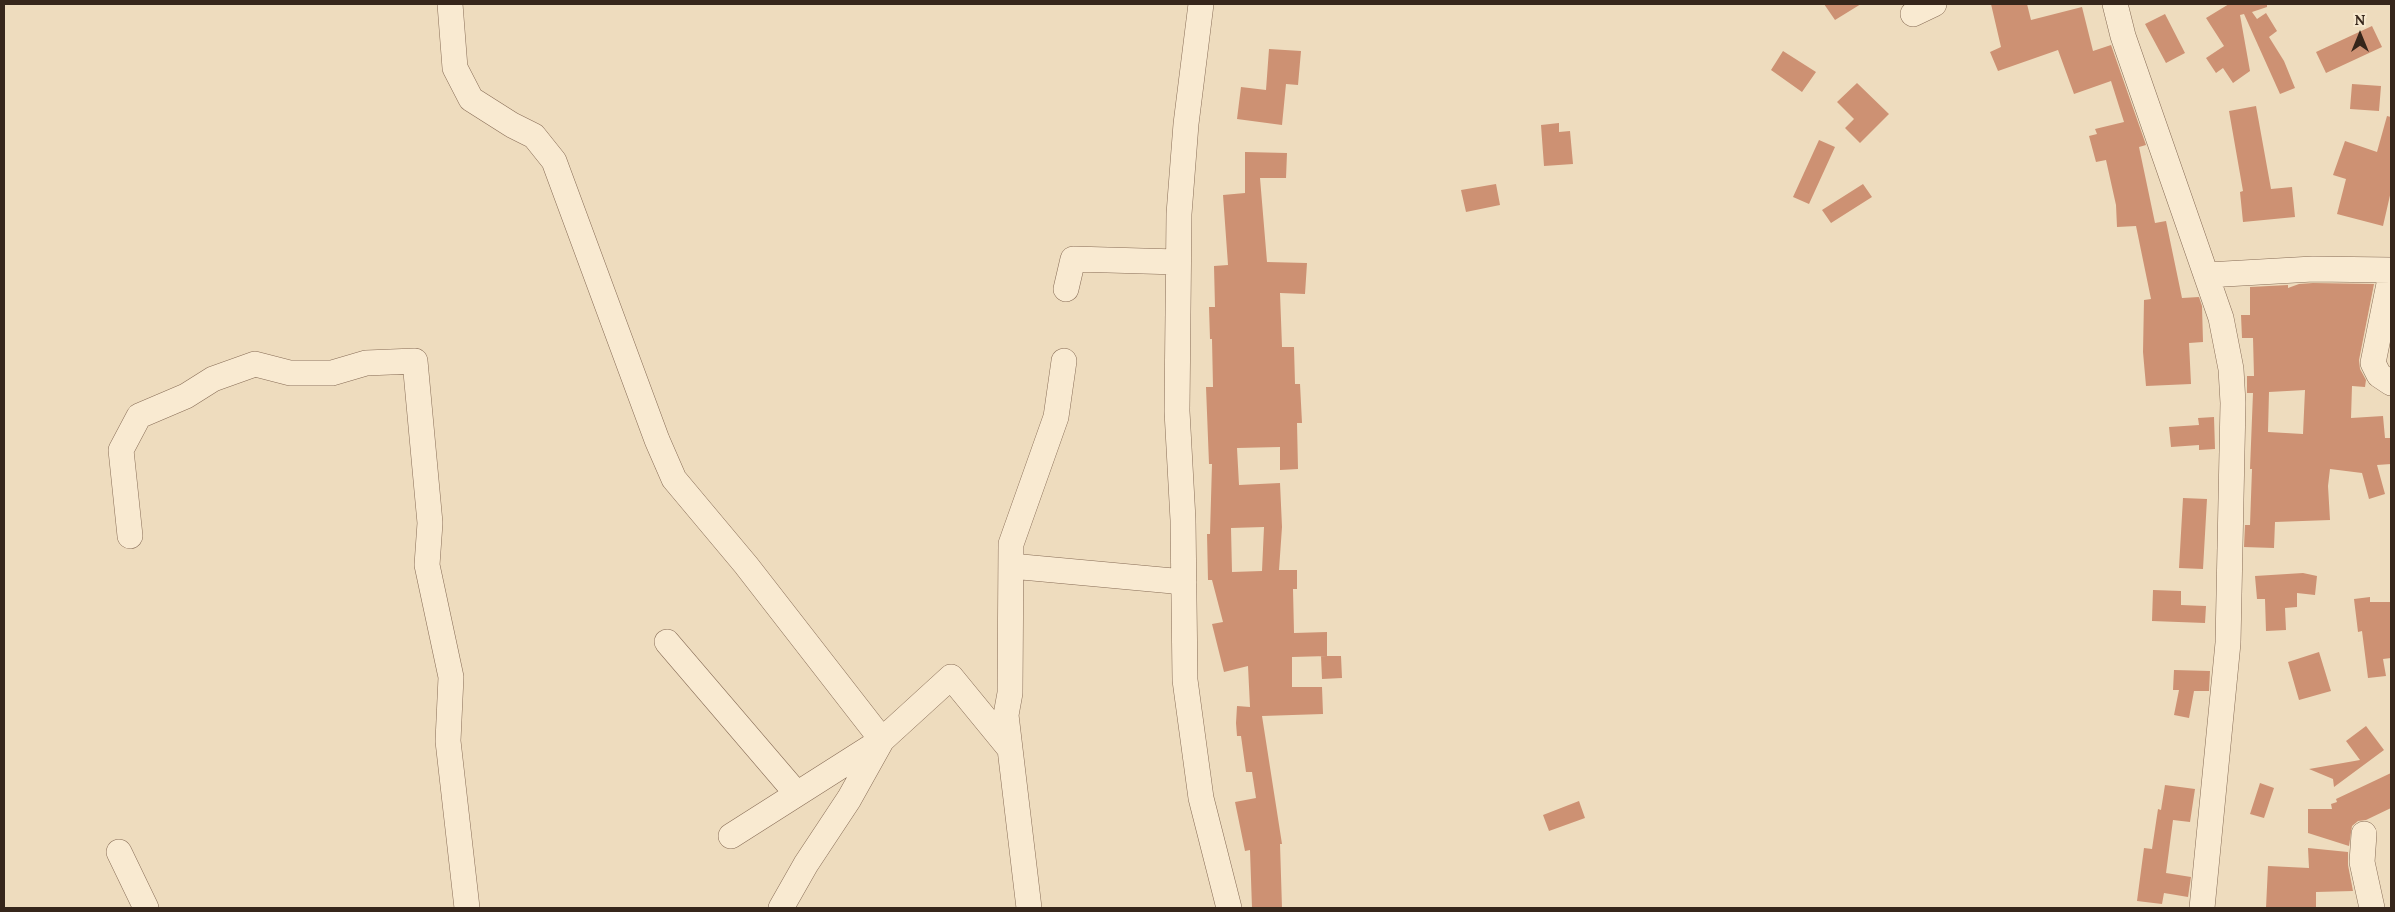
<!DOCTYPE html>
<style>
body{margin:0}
#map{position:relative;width:2395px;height:912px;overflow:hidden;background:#eedcbe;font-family:Lora,serif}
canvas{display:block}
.frame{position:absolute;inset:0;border:5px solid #36261b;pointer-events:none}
.north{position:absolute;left:2335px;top:10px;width:50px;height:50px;-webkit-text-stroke:4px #f6e7cd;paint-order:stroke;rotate:0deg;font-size:14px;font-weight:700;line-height:20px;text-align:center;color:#36261b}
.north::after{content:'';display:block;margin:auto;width:18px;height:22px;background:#36261b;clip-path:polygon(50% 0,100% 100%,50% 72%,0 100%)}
</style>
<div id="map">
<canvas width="2395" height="912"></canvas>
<div class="frame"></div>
<div class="north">N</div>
</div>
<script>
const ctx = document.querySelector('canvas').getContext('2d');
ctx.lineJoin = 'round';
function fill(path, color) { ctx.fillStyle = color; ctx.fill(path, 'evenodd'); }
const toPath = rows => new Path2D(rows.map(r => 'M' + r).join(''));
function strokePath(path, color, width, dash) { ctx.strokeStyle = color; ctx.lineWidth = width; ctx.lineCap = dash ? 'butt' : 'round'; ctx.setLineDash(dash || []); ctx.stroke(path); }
fill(toPath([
 [1824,4,1861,4,1835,20],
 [1991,4,2027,4,2031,20,2082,7,2093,51,2111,45,2146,145,2139,147,2155,223,2166,221,2182,298,2199,297,2202,306,2203,342,2189,343,2191,384,2146,386,2143,352,2144,300,2151,299,2136,226,2117,227,2116,205,2106,160,2096,162,2089,136,2097,134,2095,129,2124,122,2111,81,2074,94,2058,50,1998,71,1990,52,2001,47],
 [2229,4,2267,4,2267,7,2252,12,2257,19,2266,13,2277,31,2269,37,2284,61,2295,88,2280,94,2244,14,2240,15,2250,71,2233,83,2223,68,2216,73,2206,58,2224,46,2206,18],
 [2165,14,2185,53,2166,63,2145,24],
 [2372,26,2382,47,2326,73,2316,52],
 [1269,49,1301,51,1298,85,1286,84,1282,125,1237,119,1241,87,1266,90],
 [1783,51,1816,72,1802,92,1771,70],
 [1857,83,1889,114,1860,143,1845,128,1854,119,1837,102],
 [2352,84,2381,86,2379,111,2350,109],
 [2256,106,2271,189,2292,187,2295,217,2243,222,2240,192,2243,191,2229,111],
 [2387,116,2391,117,2391,191,2383,226,2337,214,2346,179,2333,175,2345,141,2377,152],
 [1559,123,1559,132,1570,131,1573,164,1544,166,1541,125],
 [1819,140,1835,147,1809,204,1793,197],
 [1245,152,1287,153,1286,178,1260,178,1267,262,1307,263,1305,294,1280,293,1282,347,1294,347,1295,384,1300,384,1302,423,1297,423,1298,469,1280,470,1280,447,1237,448,1239,485,1280,483,1282,527,1279,570,1297,570,1297,589,1293,589,1294,633,1327,632,1327,656,1292,657,1292,687,1322,687,1323,714,1262,716,1282,844,1280,844,1282,908,1252,908,1250,850,1245,851,1235,802,1256,798,1252,772,1246,772,1241,736,1237,736,1236,723,1237,706,1250,707,1248,666,1224,672,1212,624,1223,622,1212,580,1208,580,1207,534,1210,534,1212,464,1209,464,1206,387,1213,387,1212,339,1210,339,1209,307,1215,307,1214,266,1228,265,1223,195,1245,193],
 [1264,527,1262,571,1232,572,1231,528],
 [1496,184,1500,205,1466,212,1461,190],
 [1863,184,1872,197,1831,223,1822,210],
 [2313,283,2374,284,2359,360,2360,369,2366,380,2365,387,2352,386,2351,418,2383,416,2385,438,2391,438,2391,464,2377,465,2385,494,2369,499,2362,473,2330,469,2328,486,2330,520,2275,522,2274,548,2244,547,2245,525,2250,525,2252,469,2250,469,2253,393,2247,393,2247,376,2254,376,2253,338,2242,338,2241,315,2250,315,2250,287,2288,285,2288,288,2299,284],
 [2305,390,2303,434,2268,432,2269,392],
 [2214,417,2215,449,2199,450,2199,445,2171,447,2169,427,2199,425,2198,418],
 [2183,498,2207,499,2203,569,2179,568],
 [2303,573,2317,576,2315,595,2297,593,2297,607,2285,608,2286,630,2266,631,2265,599,2257,599,2255,576],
 [2153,590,2181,591,2181,605,2206,606,2205,623,2152,621],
 [2370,597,2370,602,2391,602,2391,658,2383,659,2386,676,2368,678,2362,631,2358,632,2354,599],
 [2319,652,2331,691,2299,700,2288,662],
 [1321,656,1341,656,1342,678,1322,679],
 [2174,670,2210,671,2209,691,2194,691,2189,718,2174,715,2179,690,2173,690],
 [2366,726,2384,750,2334,787,2333,779,2309,769,2360,760,2346,741],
 [2391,773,2391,808,2366,820,2358,821,2352,826,2349,846,2308,833,2308,809,2332,809,2331,804,2337,802,2336,799],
 [2260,783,2274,788,2264,818,2250,814],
 [2165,785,2195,789,2190,822,2173,820,2166,873,2191,877,2188,897,2164,893,2162,904,2137,901,2144,848,2152,849,2158,809,2161,810],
 [1579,801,1585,818,1549,831,1543,815],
 [2308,848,2348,852,2348,850,2348,865,2353,891,2316,892,2316,908,2266,908,2268,866,2309,868]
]), '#cd9173');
const minor = toPath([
 [450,4,455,68,471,99,512,125,534,136,554,161,657,440,674,479,746,565,882,740,731,836],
 [1201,4,1186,124,1179,214,1177,411,1183,520,1185,680,1201,798,1229,908],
 [2115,4,2123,36,2221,318,2231,369,2233,403,2228,643,2202,908],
 [1913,14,1934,4],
 [2391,274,2373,363,2379,375,2391,383],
 [2207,275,2313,269,2391,270],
 [1066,289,1073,259,1178,262],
 [130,536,121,450,139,416,186,396,213,379,255,364,290,373,332,373,366,363,415,361,430,523,427,565,451,677,448,741,467,908],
 [1011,566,1184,582],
 [667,642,797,794],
 [2364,834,2362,862,2372,908],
 [119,852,146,908],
 [781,908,806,864,849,799,882,740,951,677,1010,749],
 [1029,908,1006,715,1010,693,1011,544,1056,417,1064,361]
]);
strokePath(minor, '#876c56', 26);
strokePath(minor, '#f9ead1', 25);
</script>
